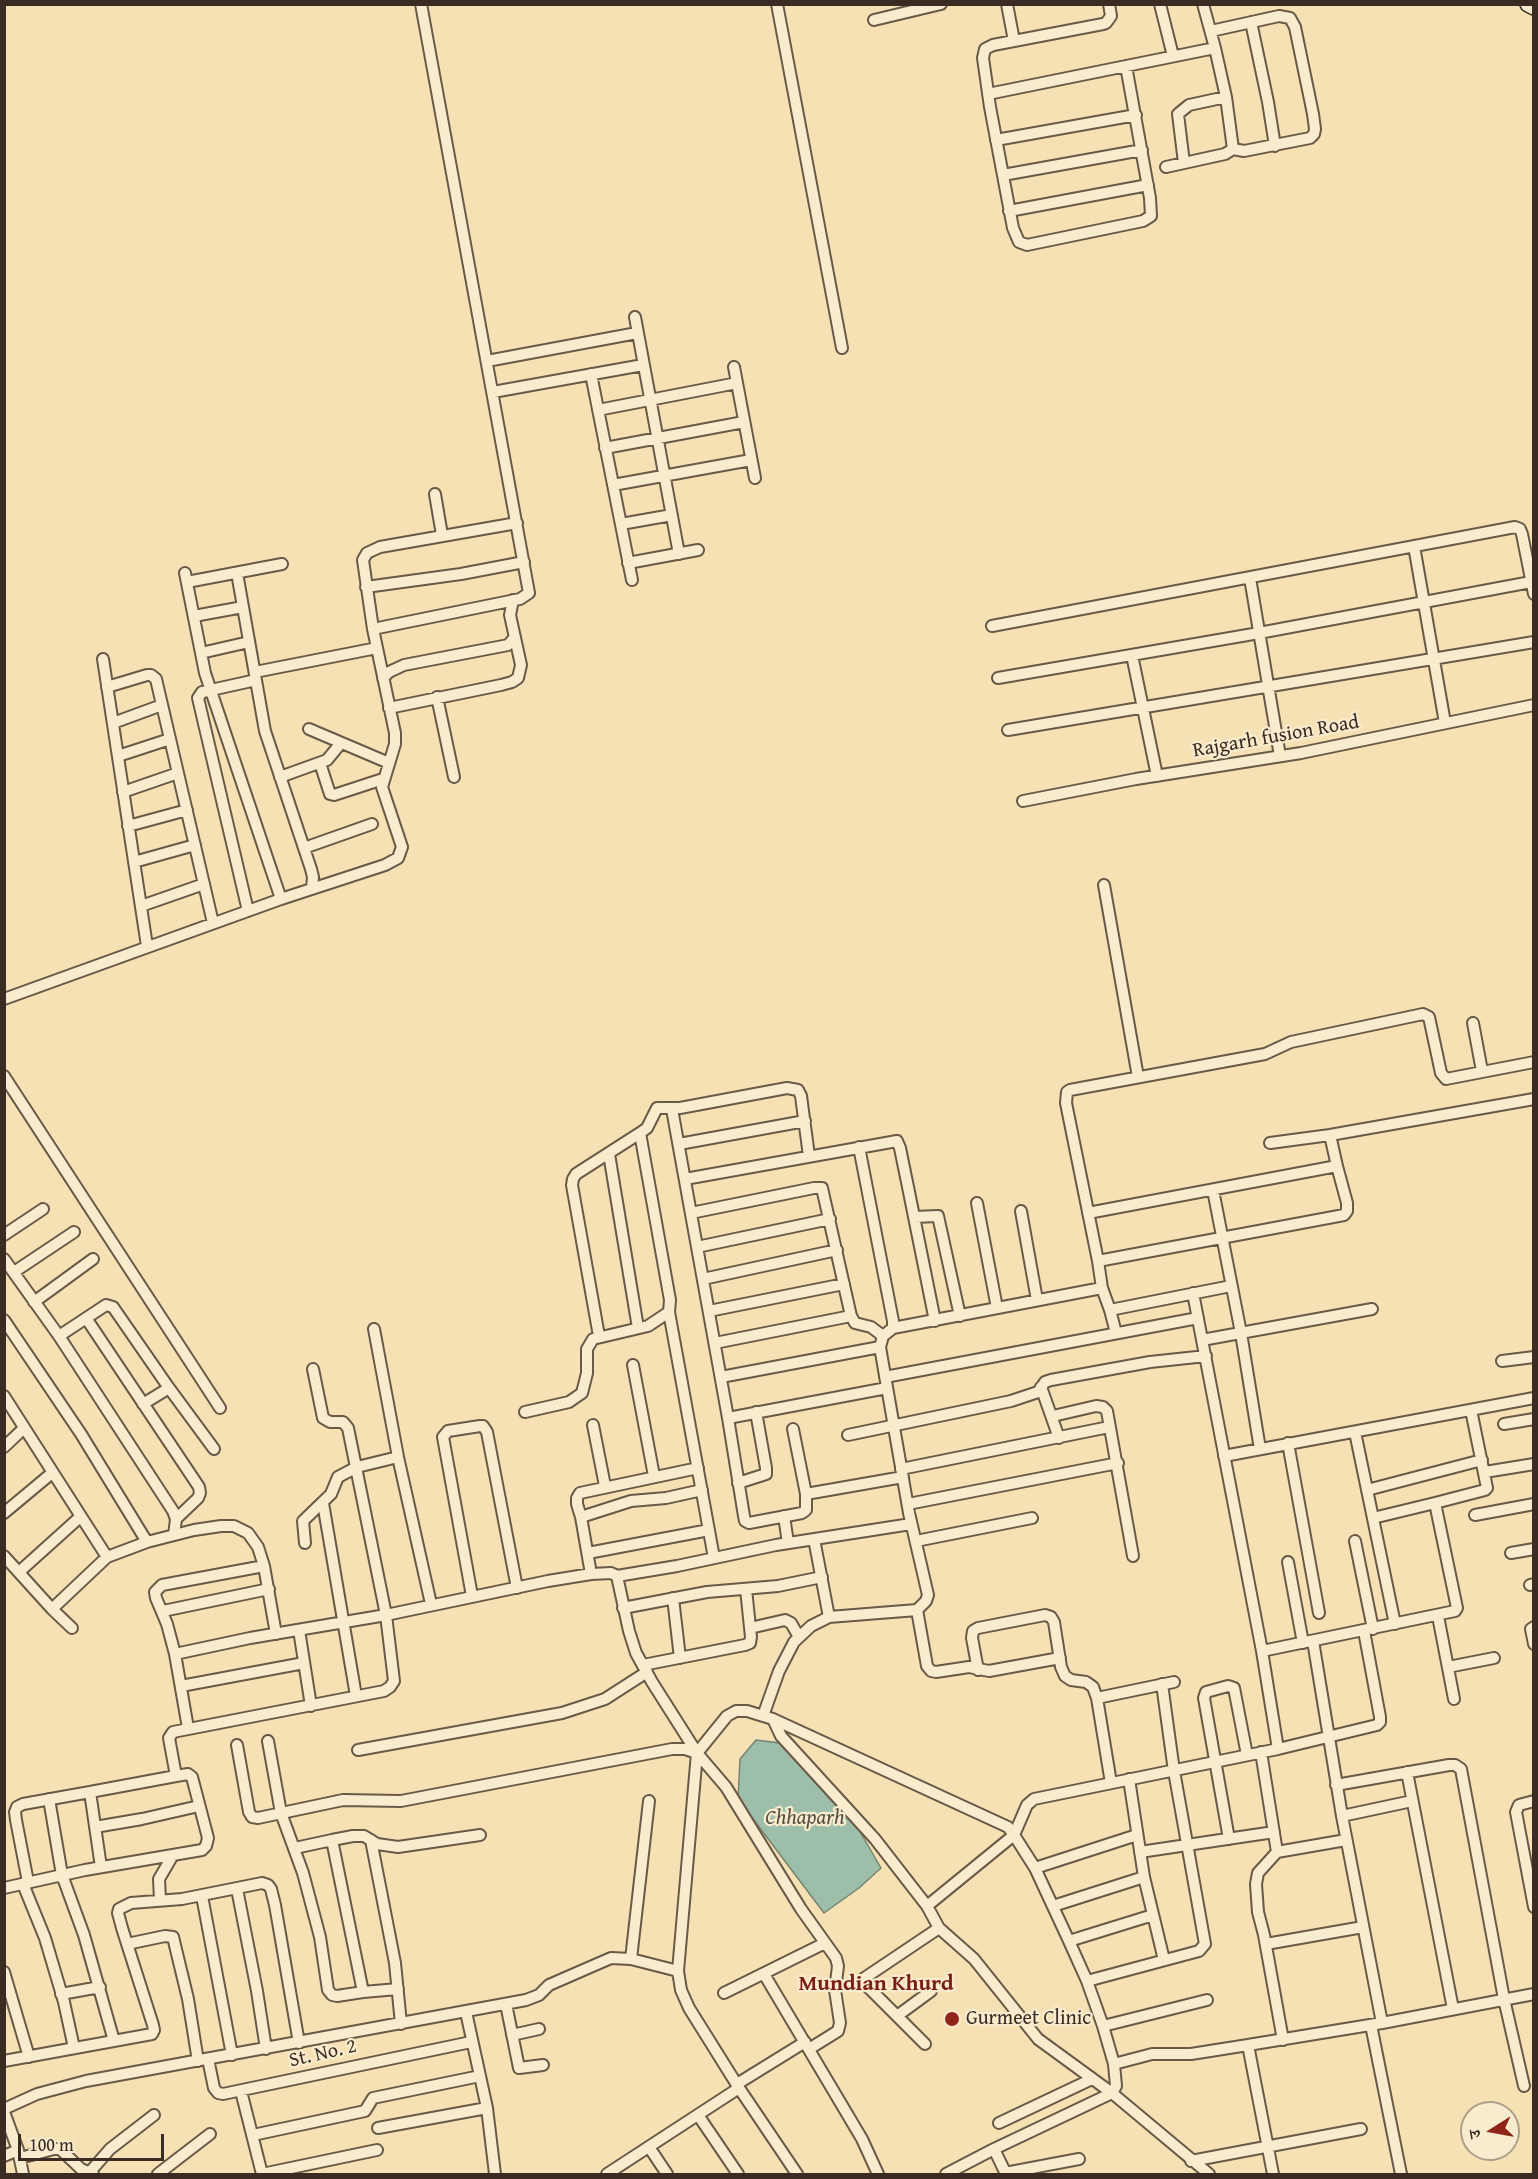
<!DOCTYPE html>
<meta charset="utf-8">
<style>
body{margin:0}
#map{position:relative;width:1538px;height:2179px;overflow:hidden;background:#f6e1b4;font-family:"Gentium Book Plus","Noto Serif Devanagari",serif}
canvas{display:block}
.frame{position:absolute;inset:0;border:6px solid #3a2c23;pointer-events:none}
.north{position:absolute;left:1460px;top:2101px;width:60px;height:60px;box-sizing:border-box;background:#f9ecce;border:2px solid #ad9f8a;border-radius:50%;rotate:259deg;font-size:16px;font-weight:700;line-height:24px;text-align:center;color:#3a2c23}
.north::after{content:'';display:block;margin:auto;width:21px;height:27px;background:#8f2418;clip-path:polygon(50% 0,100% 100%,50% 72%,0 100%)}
.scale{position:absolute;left:18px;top:2134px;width:146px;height:27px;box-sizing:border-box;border:3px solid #3a2c23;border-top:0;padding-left:8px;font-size:18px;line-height:21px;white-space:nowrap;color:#3a2c23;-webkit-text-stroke:4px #f9ecce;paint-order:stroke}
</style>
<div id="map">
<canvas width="1538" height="2179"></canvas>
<div class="frame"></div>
<div class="north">उ</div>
<div class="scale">100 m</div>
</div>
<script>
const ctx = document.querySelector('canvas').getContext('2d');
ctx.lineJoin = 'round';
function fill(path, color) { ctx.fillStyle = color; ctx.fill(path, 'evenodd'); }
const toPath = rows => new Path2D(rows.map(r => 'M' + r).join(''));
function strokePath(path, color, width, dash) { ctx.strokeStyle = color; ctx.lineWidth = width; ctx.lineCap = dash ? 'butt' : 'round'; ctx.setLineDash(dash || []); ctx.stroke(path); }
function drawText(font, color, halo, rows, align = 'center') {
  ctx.font = font + ' "Gentium Book Plus",serif'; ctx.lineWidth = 4.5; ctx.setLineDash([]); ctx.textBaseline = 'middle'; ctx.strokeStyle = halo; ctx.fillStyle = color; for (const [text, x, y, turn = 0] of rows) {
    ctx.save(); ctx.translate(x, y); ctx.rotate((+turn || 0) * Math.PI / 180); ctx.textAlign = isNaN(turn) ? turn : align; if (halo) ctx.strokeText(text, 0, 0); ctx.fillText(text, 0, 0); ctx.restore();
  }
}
const water = toPath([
 [756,1740,788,1744,836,1790,881,1868,859,1888,824,1913,738,1799,740,1759,756,1740]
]);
fill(water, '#9dbea9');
strokePath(water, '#758473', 1.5);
const street = toPath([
 [777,4,842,348],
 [1007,4,1014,41],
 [1109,4,1111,16,1106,23,1103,24,993,45,985,49,983,58,990,107,1013,228,1019,242,1027,245,1143,221,1151,216,1150,198,1126,66],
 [1160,4,1173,56],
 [874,20,941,4],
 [1251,22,1268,102,1275,146],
 [1211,31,1279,16,1290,18,1295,27,1313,114,1315,129,1314,134,1310,138,1244,151,1233,149],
 [988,94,1215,48],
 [996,140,1136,115],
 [1184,163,1178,114,1189,105,1226,97],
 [1166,167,1225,154,1233,149,1226,97,1215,48,1203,4],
 [1003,175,1142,150],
 [1009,211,1148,185],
 [635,317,679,554],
 [487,361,637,333],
 [734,367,755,478],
 [591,374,632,580],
 [493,392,643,365],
 [598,410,737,383],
 [605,448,744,422],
 [613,485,751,460],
 [435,494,442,535],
 [621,524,672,515],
 [1414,546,1445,723],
 [628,563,698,550],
 [185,573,205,673,281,899],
 [237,573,265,731,311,869,313,877,312,888],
 [1250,578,1280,756],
 [187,582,282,564],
 [366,587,461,574,524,562],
 [194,616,243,607],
 [992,626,1515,527,1520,529,1522,534,1534,594],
 [373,629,520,599,529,593,421,4],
 [201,653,249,642],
 [1132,655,1157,776],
 [103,659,147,946],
 [255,672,377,648],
 [383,678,389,672,404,665,503,646,508,645,515,637],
 [998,678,1259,633,1531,582],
 [107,687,147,675,151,675,156,679,213,923],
 [437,697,454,777],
 [389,708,501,685,512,682,518,678,521,665,510,615,513,600],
 [113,723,162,705],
 [309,729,389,763],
 [1008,730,1534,642],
 [118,756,170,739],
 [320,763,330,794,334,795,383,779],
 [280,777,327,760,341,743],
 [123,792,178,773],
 [1023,801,1136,779,1301,753,1534,705],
 [128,826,187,810],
 [304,848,372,824],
 [134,862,195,845],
 [1104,885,1138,1077],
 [141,906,204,884],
 [248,911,198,698,202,692,256,680],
 [4,999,281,899,385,865,398,858,402,847,382,787,395,744,395,733,373,629,363,560,367,553,380,547,517,523],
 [1473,1023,1482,1071],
 [4,1076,220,1408],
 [672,1109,728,1418,744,1516,745,1521,749,1523,802,1513,806,1510,806,1494,793,1429],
 [1270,1143,1330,1135],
 [679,1144,805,1121],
 [859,1147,893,1321,893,1328,883,1336,880,1347,909,1513,928,1595,926,1601,917,1610,927,1666,931,1671,936,1672,969,1667,989,1671,1060,1658],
 [609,1154,638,1328],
 [685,1179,897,1141,900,1148,908,1187,935,1321],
 [1213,1190,1241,1333,1260,1449],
 [977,1203,997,1308],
 [1021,1211,1037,1300],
 [691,1213,814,1188,822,1188,851,1316,855,1323,871,1327,883,1336],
 [1088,1213,1337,1166,1330,1135,1534,1099],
 [914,1217,938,1216,960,1316],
 [4,1235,43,1209],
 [697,1247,830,1219],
 [4,1259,59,1336,173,1511,176,1519,174,1535],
 [1098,1261,1344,1215,1347,1211,1347,1203,1337,1166],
 [14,1272,74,1232],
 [703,1279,837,1250],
 [1193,1293,1262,1651,1278,1749],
 [34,1302,93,1259],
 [1110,1310,1231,1286],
 [709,1311,844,1284],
 [669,1312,714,1558],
 [86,1318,199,1487,200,1493,198,1498,176,1519],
 [4,1320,81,1434,147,1542,194,1530,221,1526,234,1526,248,1533,258,1547,264,1566,276,1634],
 [893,1328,1102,1288],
 [374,1329,398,1457,431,1604],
 [1116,1333,1110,1310,1102,1288,1098,1261,1066,1103,1067,1092,1070,1090,1265,1054,1291,1042,1423,1014,1429,1017,1441,1073,1446,1079,1534,1062],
 [59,1336,106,1305,113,1307,169,1388,214,1449],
 [599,1336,572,1185,573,1179,576,1174,640,1133,647,1128,657,1108,680,1108,787,1088,798,1090,801,1096,809,1156],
 [1202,1340,1372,1309],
 [715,1343,851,1316],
 [1502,1361,1534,1357],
 [633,1365,654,1476],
 [721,1377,880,1347],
 [885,1377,1198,1318],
 [1041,1387,1059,1438],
 [4,1396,107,1557],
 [143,1404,169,1388],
 [525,1412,569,1402,582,1393,587,1373,587,1349,593,1339,648,1326,669,1312,670,1300,640,1133],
 [1053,1416,1096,1406,1103,1407,1107,1411,1133,1556],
 [728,1418,887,1388],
 [1504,1424,1534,1419],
 [593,1425,605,1486],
 [1355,1432,1395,1624],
 [848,1435,1011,1401,1038,1392,1045,1382,1051,1380,1150,1362,1206,1356],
 [1288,1443,1319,1613],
 [4,1447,24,1428],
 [1224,1456,1534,1398],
 [901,1469,1109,1427],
 [1485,1472,1534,1464],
 [738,1483,766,1474,766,1468,756,1412],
 [1367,1490,1482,1460],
 [806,1494,903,1477],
 [323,1503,356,1696],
 [908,1504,1118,1463],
 [4,1513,52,1473],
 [1475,1515,1534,1504],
 [784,1516,788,1543],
 [581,1517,631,1501,666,1498,702,1490],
 [1373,1518,1435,1503],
 [814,1539,829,1617],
 [916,1541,1032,1518],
 [1355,1541,1373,1629],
 [305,1543,303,1521,331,1494,338,1477,357,1467,398,1457],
 [588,1553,709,1530],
 [1511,1553,1534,1549],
 [4,1556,52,1609,72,1628],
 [1288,1562,1303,1643],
 [19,1572,80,1517],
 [591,1574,581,1517,577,1504,577,1498,580,1493,698,1468],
 [617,1576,677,1566,776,1545,911,1524],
 [1530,1585,1534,1584],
 [472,1596,443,1437,448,1431,480,1426,483,1426,487,1432,517,1588],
 [673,1598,680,1658],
 [623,1608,707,1592,778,1586,822,1577],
 [52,1609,107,1557,147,1542],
 [163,1611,269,1589],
 [1438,1616,1454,1699],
 [1534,1627,1531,1629,1534,1644],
 [750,1628,785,1620,791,1623,799,1637],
 [299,1630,311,1706],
 [1313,1641,1342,1816,1382,2023],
 [1262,1651,1455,1611,1457,1608,1435,1503,1485,1490,1487,1488,1471,1410],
 [175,1654,250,1638,386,1615,548,1581,591,1574,611,1573,617,1576,629,1631,636,1653,652,1682,697,1753,726,1787,801,1909,836,1958,838,1966,835,1990,840,2023,838,2031,809,2049],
 [643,1665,745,1645,750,1643,751,1637,746,1589],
 [1448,1667,1494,1658],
 [978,1670,972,1638,973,1631,978,1628,1045,1615,1051,1617,1054,1622,1061,1667,1065,1676,1071,1680,1086,1682,1093,1687,1097,1698,1111,1783],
 [181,1686,304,1663],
 [1097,1698,1174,1682],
 [763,1716,779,1671,794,1642,811,1626,829,1617,917,1610],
 [773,1719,781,1736,875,1839,927,1906,939,1928,974,1959,1038,2039,1112,2093,1209,2174],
 [188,1728,175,1654,167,1624,156,1598,155,1592,162,1585,264,1566],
 [268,1741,281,1813,303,1873,320,1937,328,1990,332,1995,337,1996,363,1992],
 [237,1745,249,1812,252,1817,258,1818,343,1800,401,1801,672,1749,685,1749,697,1753],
 [358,1750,562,1713,605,1699,647,1672],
 [1261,1752,1277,1852,1346,1840],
 [1407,1772,1453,2009],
 [1129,1779,1144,1877,1164,1960],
 [1336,1785,1449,1765,1455,1765,1461,1769,1504,1999,1524,2086],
 [49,1799,62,1875,84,1935,114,2041],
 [1534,1801,1519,1805,1516,1812,1534,1907],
 [1342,1816,1412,1801],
 [95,1827,142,1819,199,1806],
 [1229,1839,1204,1698,1206,1692,1228,1686,1234,1688,1247,1755],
 [371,1840,395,1963,401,2024],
 [295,1848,332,1840],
 [1140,1852,1274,1832],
 [1277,1852,1258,1873,1256,1884,1258,1912,1264,1935,1283,2040],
 [101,1867,90,1792,176,1776],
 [1035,1868,1137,1835],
 [28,1882,16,1820,15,1812,17,1807,23,1804,90,1792],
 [23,1884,45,1938,64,2002,74,2048],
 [4,1888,85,1870,202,1850,206,1846,208,1838,192,1777,188,1774,176,1776,169,1738,173,1732,384,1691,390,1687,394,1681,386,1615,348,1428,343,1422,330,1422,323,1418,313,1369],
 [237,1889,257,1991,266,2049],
 [202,1896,232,2055],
 [160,1900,159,1879,173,1855],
 [927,1906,1014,1835,1027,1805,1034,1799,1278,1749,1377,1725,1380,1722,1380,1717,1364,1631],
 [1053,1906,1144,1877],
 [1069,1941,1153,1915],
 [127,1944,165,1936,173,1937,188,1999,198,2061],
 [1266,1944,1363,1927],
 [631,1959,649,1801],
 [4,1972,29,2057],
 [764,1974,862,2139,878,2174],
 [1087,1981,1199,1951,1205,1944,1174,1771,1162,1684],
 [398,1989,363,1992,332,1840,353,1836,364,1836,377,1844,398,1847,480,1835],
 [724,1993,825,1943],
 [61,1994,100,1987],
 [506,2004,519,2068,543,2065],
 [466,2012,487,2108,495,2174],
 [897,2016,931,1991],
 [1371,2025,1401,2174],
 [1103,2026,1207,2000],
 [512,2035,539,2029],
 [925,2044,864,1983,863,1979,939,1928],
 [208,2059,214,2088,218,2093,223,2094,471,2042],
 [4,2061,152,2034,154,2030,153,2025,122,1928,118,1913,119,1909,131,1903,182,1899,262,1883,268,1885,271,1889,275,1905,299,2043],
 [1114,2064,1152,2054,1191,2054,1248,2045],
 [737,2084,805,2042],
 [241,2091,262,2174],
 [4,2109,37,2094,86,2081,526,2000,539,1995,549,1985,611,1958,631,1959,678,1971],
 [4,2112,18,2150,23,2174],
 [698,2115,738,2174],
 [999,2123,1092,2079],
 [378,2128,487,2108],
 [253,2135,365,2111,373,2098,480,2076],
 [649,2147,667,2174],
 [994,2149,1006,2174],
 [4,2156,18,2150],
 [20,2158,54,2149,60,2149,81,2169,93,2174],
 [1191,2161,1361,2129],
 [89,2173,110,2149,154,2115],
 [1005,2173,1079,2159],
 [158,2174,210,2134],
 [262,2174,377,2150],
 [607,2174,739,2088],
 [797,2174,739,2088,689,2008,681,1990,678,1971,697,1753,727,1716,736,1711,747,1711,773,1719,1008,1827,1014,1835,1035,1868,1069,1941,1087,1981,1103,2026,1114,2064,1116,2086,1112,2093,994,2149,946,2174],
 [1273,2174,1248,2045,1382,2023,1534,1994]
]);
const secondary = toPath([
 [1528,4,1534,7]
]);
strokePath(street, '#695947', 14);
strokePath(secondary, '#3a2c23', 18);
strokePath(street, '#f9ecce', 10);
strokePath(secondary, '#f9ecce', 15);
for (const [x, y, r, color] of [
 [952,2019,8,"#8f2418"]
]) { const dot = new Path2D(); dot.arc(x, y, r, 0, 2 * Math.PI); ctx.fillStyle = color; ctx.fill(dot); strokePath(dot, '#f9ecce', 2); }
drawText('20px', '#3a2c23', '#f9ecce', [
 ["Rajgarh fusion Road",1276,737,-10],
 ["St. No. 2",323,2054,-13]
]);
drawText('20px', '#3a2c23', '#f9ecce', [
 ["Gurmeet Clinic",966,2019]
], 'left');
drawText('italic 21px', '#535044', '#f9ecce', [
 ["Chhaparh",805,1819]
]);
drawText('bold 22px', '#7a1f14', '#f9ecce', [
 ["Mundian Khurd",876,1984]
]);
</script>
